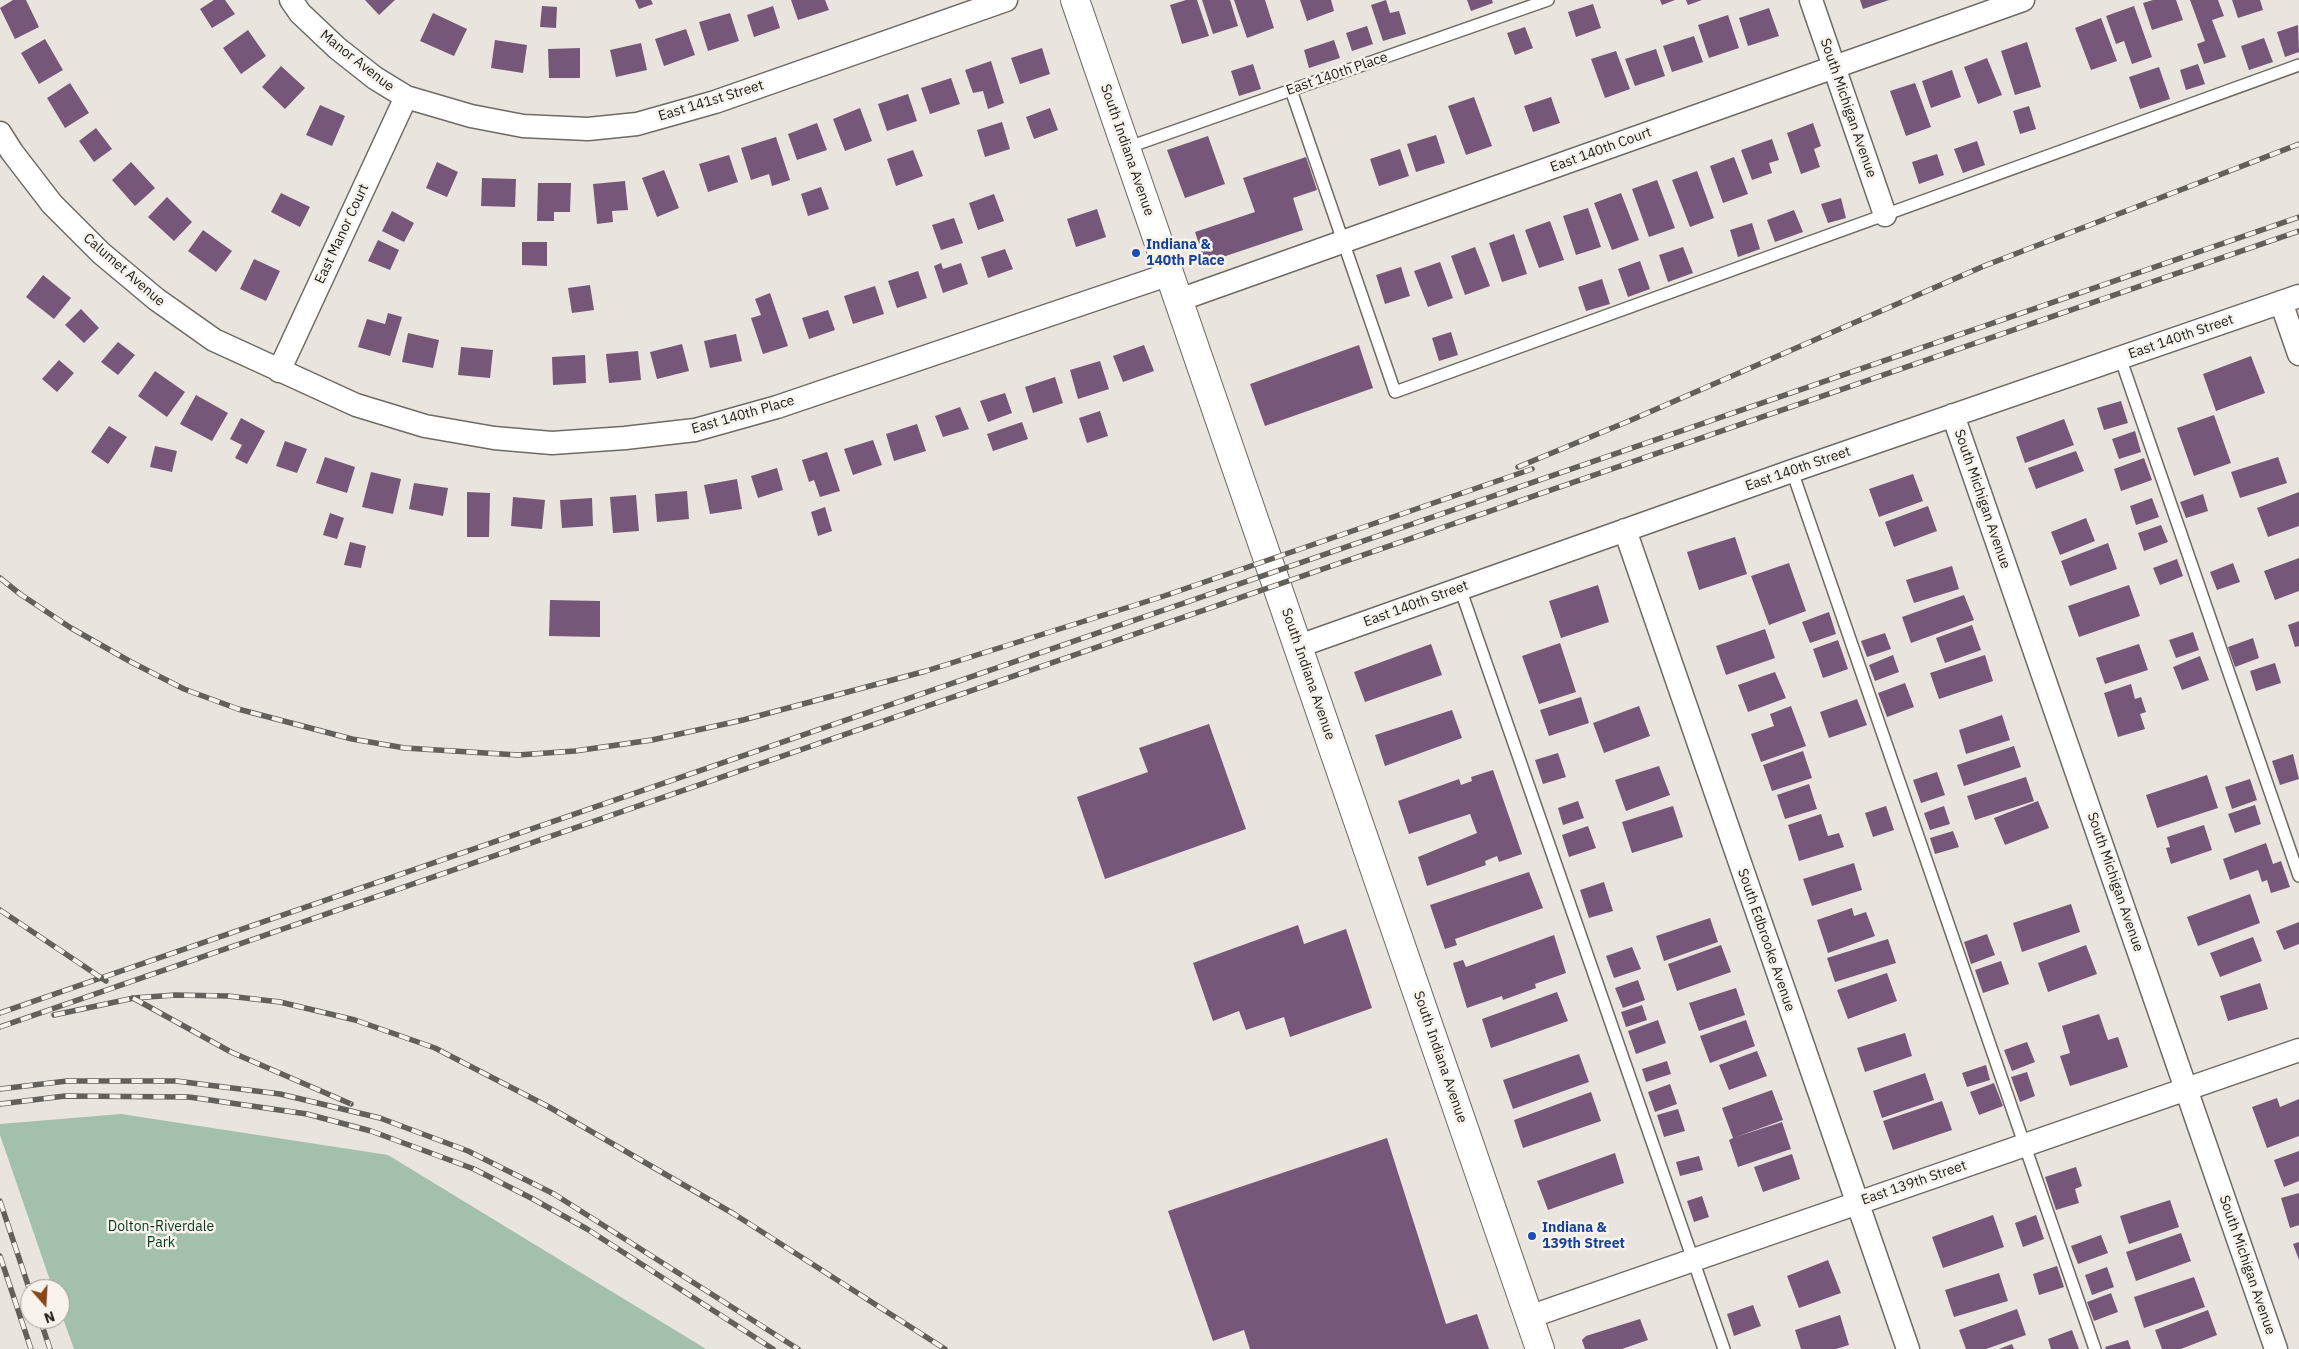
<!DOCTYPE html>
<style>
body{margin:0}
#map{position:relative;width:2299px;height:1349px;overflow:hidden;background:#eae4de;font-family:"IBM Plex Sans",sans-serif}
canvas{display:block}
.north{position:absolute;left:20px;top:1279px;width:50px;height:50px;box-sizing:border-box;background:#f7f2eb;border:1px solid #a09c97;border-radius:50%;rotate:161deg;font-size:14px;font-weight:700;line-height:20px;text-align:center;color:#1e1c1a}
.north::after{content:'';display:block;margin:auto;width:18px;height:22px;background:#8a4619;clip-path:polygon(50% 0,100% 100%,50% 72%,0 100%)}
</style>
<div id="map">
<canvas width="2299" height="1349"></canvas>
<div class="north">N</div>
</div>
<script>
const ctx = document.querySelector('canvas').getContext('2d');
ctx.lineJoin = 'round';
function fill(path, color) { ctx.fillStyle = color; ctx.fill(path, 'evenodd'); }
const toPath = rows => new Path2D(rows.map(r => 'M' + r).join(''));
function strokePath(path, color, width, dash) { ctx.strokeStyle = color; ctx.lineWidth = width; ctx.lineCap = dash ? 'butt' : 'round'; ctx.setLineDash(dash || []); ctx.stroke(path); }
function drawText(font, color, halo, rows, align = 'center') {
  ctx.font = font + ' "IBM Plex Sans",sans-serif'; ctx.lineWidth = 5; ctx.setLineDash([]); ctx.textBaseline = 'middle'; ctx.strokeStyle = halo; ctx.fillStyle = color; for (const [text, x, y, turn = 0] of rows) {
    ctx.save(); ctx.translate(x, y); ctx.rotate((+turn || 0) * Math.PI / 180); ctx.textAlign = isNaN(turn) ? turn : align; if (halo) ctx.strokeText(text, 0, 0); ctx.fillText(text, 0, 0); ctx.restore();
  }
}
fill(toPath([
 [121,1114,388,1155,706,1349,74,1349,60,1310,60,1289,53,1289,0,1135,0,1124]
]), '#a2c0ab');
fill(toPath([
 [13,0,26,0,39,27,15,39,0,8],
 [214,0,225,0,235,14,212,28,200,9],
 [365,0,395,0,379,15],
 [635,0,651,0,653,4,639,9],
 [791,0,825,0,829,10,798,20],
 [1186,0,1197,0,1209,36,1182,44,1170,5],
 [1202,0,1230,0,1238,26,1213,34],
 [1234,0,1265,0,1274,28,1247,38],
 [1300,0,1331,0,1334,11,1307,21],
 [1386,0,1390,13,1399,11,1406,34,1383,41,1371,5],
 [1467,0,1492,0,1493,3,1471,11],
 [1660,0,1675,0,1662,5],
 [1686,0,1702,0,1688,5],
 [1860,0,1889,0,1863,9],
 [2153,0,2176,0,2183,20,2152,30,2143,3],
 [2190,0,2218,0,2224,16,2212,20,2226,57,2204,64,2197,44,2205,41],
 [2232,0,2260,0,2263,10,2238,18],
 [1593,4,1601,28,1576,37,1568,12],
 [542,6,557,7,556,28,540,27],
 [773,6,780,28,754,37,747,15],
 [2134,6,2152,57,2132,64,2124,41,2116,44,2106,16],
 [1769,8,1779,36,1748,46,1739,18],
 [433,13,467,29,454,56,420,41],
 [730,13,739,41,708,51,699,22],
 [1728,15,1739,48,1709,58,1698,25],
 [2101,18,2117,61,2091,70,2075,28],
 [2298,25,2299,52,2285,57,2277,32],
 [1367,26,1373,44,1352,51,1346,33],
 [1525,27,1533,48,1515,55,1507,33],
 [686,29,695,55,664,66,655,39],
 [248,30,266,56,241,74,223,48],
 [1694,36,1703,62,1672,72,1663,46],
 [2264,38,2273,62,2249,70,2241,46],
 [45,39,63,70,39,84,21,53],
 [495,40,527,45,523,73,491,68],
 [1334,40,1340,58,1309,68,1304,50],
 [2027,42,2041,87,2015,95,2001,51],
 [641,43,647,70,616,77,610,50],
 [580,48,580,78,549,78,548,49],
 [1042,48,1050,74,1020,84,1011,58],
 [1656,49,1665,76,1635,86,1625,59],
 [1616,51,1630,89,1605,98,1591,59],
 [1987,58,2002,95,1978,104,1964,67],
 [991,61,1004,103,988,109,983,91,973,93,965,70],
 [1253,64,1261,89,1239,96,1231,71],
 [2198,64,2205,84,2186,90,2180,70],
 [281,66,305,88,285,109,262,87],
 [2159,67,2170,99,2140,109,2129,77],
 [1952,70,1961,97,1931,108,1922,81],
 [951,78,960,104,930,114,921,88],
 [70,83,89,113,65,128,47,98],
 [1915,83,1931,127,1906,136,1890,91],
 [908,94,917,121,887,131,878,104],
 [1474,97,1492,146,1466,155,1448,106],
 [1551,97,1560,123,1533,132,1524,106],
 [320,105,345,116,332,146,306,135],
 [2029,106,2036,129,2020,134,2013,111],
 [860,108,872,141,845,151,833,119],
 [1050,108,1058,130,1034,139,1026,117],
 [1002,122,1010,149,985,157,977,130],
 [817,123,827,150,797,160,788,134],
 [1813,123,1821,146,1814,149,1820,167,1801,174,1787,133],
 [96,128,112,149,94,162,79,141],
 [1436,135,1445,163,1416,172,1407,144],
 [1208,136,1225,184,1185,198,1167,150],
 [776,137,790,180,772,186,769,174,751,180,741,148],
 [1772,139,1779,160,1769,163,1772,173,1752,180,1741,150],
 [1977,141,1985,165,1963,173,1954,149],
 [1400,149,1409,176,1379,186,1370,159],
 [913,150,923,176,896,186,887,159],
 [1937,154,1944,175,1919,184,1912,162],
 [729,155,738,182,708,192,699,164],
 [1306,157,1317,190,1293,198,1303,230,1205,263,1195,232,1255,212,1243,178],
 [1734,157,1748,194,1723,203,1710,166],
 [131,162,155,188,135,206,112,180],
 [437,162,458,172,447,197,426,188],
 [664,170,679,208,657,217,642,178],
 [1697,171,1714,218,1690,227,1672,180],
 [482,178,516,179,515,207,481,206],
 [1657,180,1675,228,1649,237,1632,189],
 [625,181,628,210,612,211,613,222,597,224,593,184],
 [538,183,571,183,570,212,554,212,554,221,537,221],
 [821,187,829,209,808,216,801,194],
 [281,193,310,207,300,227,271,212],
 [1621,193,1639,240,1612,250,1594,203],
 [994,194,1004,221,978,230,969,203],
 [167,197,192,222,174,241,148,217],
 [1841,198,1846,218,1828,223,1821,204],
 [1588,208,1601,247,1576,255,1563,216],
 [1097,209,1106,237,1076,247,1067,219],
 [1794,210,1803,232,1775,242,1767,220],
 [392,211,414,223,404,242,382,231],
 [954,218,963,243,941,250,932,225],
 [1550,221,1564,260,1539,268,1525,230],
 [1752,223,1760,249,1738,257,1730,230],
 [203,230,232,251,216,272,188,251],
 [1514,234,1527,274,1502,282,1489,243],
 [378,240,399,250,390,270,368,261],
 [522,242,547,242,547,266,522,265],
 [1475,247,1490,286,1465,295,1451,256],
 [1683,247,1693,273,1668,282,1659,255],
 [1005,249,1013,269,988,278,981,257],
 [254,259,280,271,266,301,240,289],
 [1640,261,1650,289,1628,297,1618,269],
 [1440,262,1453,298,1428,307,1414,271],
 [941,263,943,269,961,263,968,284,943,293,934,266],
 [1401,267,1410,296,1385,304,1376,275],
 [918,271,927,298,897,308,888,281],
 [43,275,71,298,54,319,26,297],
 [1602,279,1610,304,1586,311,1578,287],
 [590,285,594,310,572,313,568,288],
 [875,286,884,314,853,324,844,296],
 [770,293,788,346,763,354,751,318,761,315,755,299],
 [81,309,99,328,84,343,65,325],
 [828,310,835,330,809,339,802,318],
 [388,313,402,317,390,356,358,347,367,319,385,324],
 [1451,332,1458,355,1439,361,1432,338],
 [408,333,439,340,433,368,402,362],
 [736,334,742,361,710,368,704,341],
 [118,342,135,355,118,375,101,362],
 [682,344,689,371,657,379,650,352],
 [1144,345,1154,371,1123,382,1113,356],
 [1359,345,1373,388,1265,426,1250,384],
 [461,347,493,350,490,378,458,375],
 [638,351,641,380,609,383,606,354],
 [585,355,586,383,553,385,552,357],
 [2251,356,2265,393,2216,411,2203,374],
 [59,360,74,373,57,392,42,379],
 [1100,361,1109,389,1078,399,1070,370],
 [155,371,185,392,167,417,138,396],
 [1055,377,1063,403,1033,413,1025,387],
 [1005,393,1012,413,988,422,980,401],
 [196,395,228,413,212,441,180,424],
 [2121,401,2128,423,2104,430,2097,408],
 [960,407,969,429,943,437,935,416],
 [1100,411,1108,436,1087,443,1079,418],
 [2214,415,2231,463,2194,476,2177,428],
 [241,418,265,431,247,464,235,458,242,445,230,439],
 [2064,419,2074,445,2025,463,2016,437],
 [1022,422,1028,439,993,451,987,434],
 [917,424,926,451,894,461,886,434],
 [109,426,127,437,108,464,91,452],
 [2135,431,2141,452,2119,459,2112,439],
 [873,440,882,465,853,475,844,449],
 [285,441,307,449,297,473,276,466],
 [155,446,177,451,172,472,150,467],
 [2076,451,2084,471,2036,489,2028,468],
 [827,452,840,491,820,497,814,480,809,482,802,460],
 [325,457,355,467,347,493,316,483],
 [2278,457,2287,483,2240,498,2231,472],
 [2144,458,2152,480,2121,491,2114,469],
 [777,468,783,490,758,498,751,476],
 [371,472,401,479,393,514,362,507],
 [1913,474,1923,501,1879,517,1869,489],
 [737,479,742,509,710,514,704,485],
 [414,483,448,488,443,516,409,509],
 [687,491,689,519,657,522,655,494],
 [467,492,490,493,489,537,467,537],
 [2299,492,2299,526,2268,537,2257,508],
 [2203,494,2208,511,2186,518,2180,502],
 [636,495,639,531,613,533,610,497],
 [513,497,545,500,542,529,511,526],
 [592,498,593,526,562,528,560,500],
 [2152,498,2159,517,2136,525,2130,506],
 [1928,506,1937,531,1894,547,1885,522],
 [825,507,832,531,818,536,811,512],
 [330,513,344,518,337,539,323,535],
 [2086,518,2095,541,2060,555,2051,532],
 [2161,525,2168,542,2144,551,2138,533],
 [1735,537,1747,574,1699,590,1687,552],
 [350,542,366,546,361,568,344,565],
 [2108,543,2117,569,2070,586,2061,561],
 [2299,558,2299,591,2275,600,2264,571],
 [2177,559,2183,576,2160,585,2153,568],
 [1789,563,1806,611,1769,625,1751,576],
 [2233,563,2240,582,2217,590,2210,572],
 [1952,566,1959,589,1914,603,1906,580],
 [1598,585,1609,622,1561,638,1549,601],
 [2129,585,2140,616,2079,637,2068,606],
 [1964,595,1974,620,1911,643,1902,617],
 [550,600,600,601,600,637,549,636],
 [1829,612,1836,634,1810,643,1802,622],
 [2299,621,2299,646,2295,647,2288,625],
 [1972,625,1981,650,1945,663,1936,638],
 [1765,629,1775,658,1726,675,1716,646],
 [2193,632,2199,650,2176,658,2169,640],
 [1885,633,1891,649,1867,657,1861,641],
 [2253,638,2259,658,2235,667,2228,647],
 [1838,640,1848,669,1823,678,1813,649],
 [1560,643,1576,692,1539,704,1522,656],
 [1431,644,1442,675,1365,702,1354,672],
 [2139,644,2148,670,2105,684,2096,658],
 [1893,655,1899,672,1875,681,1869,665],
 [1985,655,1993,681,1939,699,1930,673],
 [2200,656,2209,680,2182,690,2173,667],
 [2275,663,2281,683,2256,691,2250,671],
 [1775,672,1786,698,1748,712,1738,685],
 [1905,683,1914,707,1887,717,1878,693],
 [2131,684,2135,699,2141,697,2146,712,2140,714,2145,729,2118,737,2104,693],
 [1581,697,1589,723,1549,736,1540,710],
 [1857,699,1867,725,1829,738,1820,712],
 [1639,706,1650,736,1604,753,1593,723],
 [1791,706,1806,746,1761,762,1751,734,1774,726,1770,714],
 [1452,710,1462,738,1385,766,1375,735],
 [2002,715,2010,740,1966,754,1959,730],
 [1209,724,1246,829,1105,879,1077,797,1148,772,1139,748],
 [2014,746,2021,767,1964,786,1957,765],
 [1803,751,1812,778,1772,791,1763,765],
 [1558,753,1566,777,1543,784,1535,760],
 [2293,754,2299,779,2280,785,2272,761],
 [1659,766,1670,795,1626,811,1615,780],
 [1493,770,1522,854,1499,862,1497,856,1485,861,1486,865,1427,886,1418,857,1477,833,1470,814,1409,834,1398,801,1459,779,1461,785,1472,781,1471,777],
 [1937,772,1945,795,1921,803,1913,780],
 [2207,775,2218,808,2157,828,2146,795],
 [2026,777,2034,801,1975,820,1967,796],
 [2250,779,2257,800,2232,809,2225,787],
 [1809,784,1817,809,1785,819,1777,795],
 [1578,801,1584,818,1563,825,1558,808],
 [2038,801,2049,828,2005,845,1994,818],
 [2255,805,2261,824,2235,833,2228,814],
 [1673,806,1683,837,1632,853,1622,822],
 [1886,806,1894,830,1873,837,1865,813],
 [1944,806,1950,824,1930,830,1924,813],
 [1821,814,1828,836,1839,833,1844,847,1799,861,1788,825],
 [2204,825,2212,850,2171,864,2166,848,2170,847,2167,837],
 [1588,826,1596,848,1569,857,1562,835],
 [1953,831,1959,847,1935,854,1930,838],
 [2266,843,2273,864,2281,861,2290,887,2271,893,2267,880,2262,882,2258,870,2230,880,2223,859],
 [1854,863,1862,890,1812,906,1803,879],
 [1529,872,1543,908,1455,939,1457,945,1445,949,1430,905],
 [1604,882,1613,911,1589,918,1580,890],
 [2250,894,2260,923,2198,946,2187,917],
 [2071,904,2080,932,2022,952,2013,923],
 [1852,908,1854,916,1866,912,1875,936,1828,953,1817,920],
 [1710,918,1718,942,1664,961,1656,936],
 [2299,922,2299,944,2284,950,2276,931],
 [1298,925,1304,944,1346,929,1372,1008,1290,1037,1284,1017,1246,1030,1239,1011,1213,1021,1193,963],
 [1987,934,1995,955,1971,964,1964,942],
 [1554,935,1566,973,1535,984,1536,988,1503,1000,1502,996,1467,1008,1453,963,1463,960,1466,967],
 [2253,937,2262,961,2220,977,2210,953],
 [1888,939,1896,963,1835,982,1827,958],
 [1721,945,1731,972,1677,991,1668,964],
 [2086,945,2097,974,2048,992,2038,963],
 [1632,947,1641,969,1614,978,1606,956],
 [2001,961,2009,984,1983,993,1975,970],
 [1887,973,1897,1001,1848,1019,1837,990],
 [1638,980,1645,1000,1623,1008,1615,988],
 [2260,983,2268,1009,2228,1021,2220,996],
 [1736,988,1745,1015,1699,1031,1689,1003],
 [1557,992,1568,1021,1491,1048,1482,1019],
 [1642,1005,1647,1020,1626,1027,1621,1012],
 [2099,1014,2108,1040,2118,1037,2128,1067,2070,1086,2060,1056,2070,1053,2062,1026],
 [1658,1020,1666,1043,1636,1054,1628,1031],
 [1746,1020,1755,1046,1710,1063,1700,1036],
 [1905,1033,1912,1056,1865,1072,1857,1048],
 [2027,1042,2035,1062,2012,1071,2004,1050],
 [1757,1051,1767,1076,1729,1090,1719,1065],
 [1579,1054,1589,1082,1513,1109,1503,1080],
 [1667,1061,1671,1074,1646,1082,1642,1069],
 [1986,1065,1990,1080,1967,1087,1962,1073],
 [2027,1072,2035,1096,2020,1102,2011,1077],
 [1925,1073,1934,1100,1882,1118,1873,1091],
 [1994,1083,2003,1106,1979,1115,1970,1092],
 [1670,1084,1677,1104,1655,1112,1648,1092],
 [1772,1090,1783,1120,1736,1137,1782,1122,1791,1149,1738,1167,1729,1140,1733,1138,1722,1108],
 [1591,1092,1601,1121,1523,1148,1514,1120],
 [2277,1098,2280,1107,2299,1099,2299,1136,2267,1148,2252,1107],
 [1942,1101,1952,1130,1893,1150,1883,1121],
 [1678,1109,1685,1131,1664,1137,1657,1115],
 [1387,1138,1446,1324,1477,1314,1489,1349,1250,1349,1244,1330,1213,1341,1168,1211],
 [2299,1151,2299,1181,2284,1187,2274,1160],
 [1615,1153,1624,1183,1548,1210,1537,1181],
 [1792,1154,1800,1179,1763,1192,1754,1167],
 [1699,1156,1703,1170,1680,1176,1676,1162],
 [2076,1167,2082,1186,2075,1189,2079,1203,2056,1210,2045,1177],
 [2299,1193,2299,1225,2290,1228,2281,1198],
 [1702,1196,1709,1217,1694,1222,1687,1201],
 [2170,1200,2179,1227,2129,1244,2120,1216],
 [1993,1215,2004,1247,1943,1268,1932,1237],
 [2036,1215,2044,1239,2023,1247,2015,1223],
 [2181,1233,2191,1261,2136,1281,2126,1252],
 [2101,1235,2108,1253,2078,1264,2071,1246],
 [2299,1242,2299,1260,2293,1244],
 [1828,1260,1841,1293,1799,1308,1787,1276],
 [2057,1266,2064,1287,2039,1295,2033,1274],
 [2107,1267,2114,1287,2092,1295,2085,1275],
 [1999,1273,2008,1301,1954,1317,1945,1290],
 [2194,1277,2205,1307,2144,1328,2134,1297],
 [2111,1293,2118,1312,2094,1321,2087,1302],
 [1753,1305,1761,1326,1734,1336,1727,1314],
 [2017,1309,2026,1335,1986,1349,1966,1349,1959,1330],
 [2208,1310,2217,1335,2181,1349,2162,1349,2155,1330],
 [1840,1315,1849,1345,1836,1349,1801,1349,1795,1330],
 [1640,1319,1648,1340,1622,1349,1585,1349,1582,1340,1586,1336],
 [2072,1330,2079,1349,2051,1349,2048,1339],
 [2128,1340,2131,1349,2106,1349,2105,1347],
 [2012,1344,2014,1349,1999,1349]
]), '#76577a');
const service = toPath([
 [1291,90,1395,392,2299,65],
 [1126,148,1548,0],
 [2120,357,2299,876],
 [1792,471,2095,1349],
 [1460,588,1724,1349]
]);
const minor = toPath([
 [291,0,300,13,337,48,375,78,406,97,471,116,523,126,588,129,637,124,715,102,1006,0],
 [1811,0,1885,215],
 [0,133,12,152,52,204,101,253,156,299,214,340,356,405,425,426,494,438,552,443,625,438,695,430,777,407,1170,274],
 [1179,300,2023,0],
 [2281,302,2299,354],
 [279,371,406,97],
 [1953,415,2276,1349],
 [1625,530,1908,1349],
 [1299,646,1792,471,2299,296],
 [1529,1317,2299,1050]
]);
const secondary = toPath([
 [1075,0,1540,1349]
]);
strokePath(service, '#6e6a64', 14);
strokePath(minor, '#6e6a64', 25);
strokePath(secondary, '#6e6a64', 30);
strokePath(service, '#fff', 11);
strokePath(minor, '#fff', 22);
strokePath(secondary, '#fff', 28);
const rail = toPath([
 [1518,467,1629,421,1984,266,2299,144],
 [0,578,20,594,71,628,131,662,184,689,238,709,352,739,405,748,518,755,575,751,652,740,743,720,926,671,1164,596,1532,469],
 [0,910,106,981],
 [133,998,231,1052,351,1104],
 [0,1013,2299,217],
 [54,1015,134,998,175,995,228,996,280,1002,355,1020,435,1048,549,1107,734,1214,945,1349],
 [0,1027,2299,231],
 [0,1089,67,1081,176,1081,280,1094,380,1118,468,1151,554,1194,798,1349],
 [0,1104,65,1096,189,1097,307,1114,371,1131,474,1169,533,1199,587,1229,773,1349],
 [0,1201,30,1291],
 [0,1256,31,1349],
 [40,1319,50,1349]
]);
strokePath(rail, '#63605c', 5.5);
strokePath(rail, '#f7f2eb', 4, [11]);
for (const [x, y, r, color] of [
 [1136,253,5,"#1a4fb4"],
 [1532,1236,5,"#1a4fb4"]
]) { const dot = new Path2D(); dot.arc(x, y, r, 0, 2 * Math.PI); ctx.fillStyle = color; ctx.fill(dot); strokePath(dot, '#f7f2eb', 2); }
drawText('14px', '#1e1c1a', '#f7f2eb', [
 ["Manor Avenue",357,61,38],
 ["East 140th Place",1337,74,-19],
 ["East 141st Street",711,101,-17],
 ["South Michigan Avenue",1848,108,71],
 ["South Indiana Avenue",1127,150,71],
 ["East 140th Court",1601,150,-20],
 ["East Manor Court",342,234,-65],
 ["Calumet Avenue",124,270,41],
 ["East 140th Street",2181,337,-19],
 ["East 140th Place",743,415,-16],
 ["East 140th Street",1798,469,-19],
 ["South Michigan Avenue",1982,499,71],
 ["East 140th Street",1416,604,-20],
 ["South Indiana Avenue",1308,674,71],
 ["South Michigan Avenue",2115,882,71],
 ["South Edbrooke Avenue",1766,940,71],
 ["South Indiana Avenue",1440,1057,71],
 ["East 139th Street",1914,1183,-19],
 ["South Michigan Avenue",2247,1265,71]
]);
drawText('bold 14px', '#164399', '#f7f2eb', [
 ["Indiana &",1146,245],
 ["140th Place",1146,261],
 ["Indiana &",1542,1228],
 ["139th Street",1542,1244]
], 'left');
drawText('14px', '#013a1d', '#f7f2eb', [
 ["Dolton-Riverdale",161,1227],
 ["Park",161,1243]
]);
</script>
